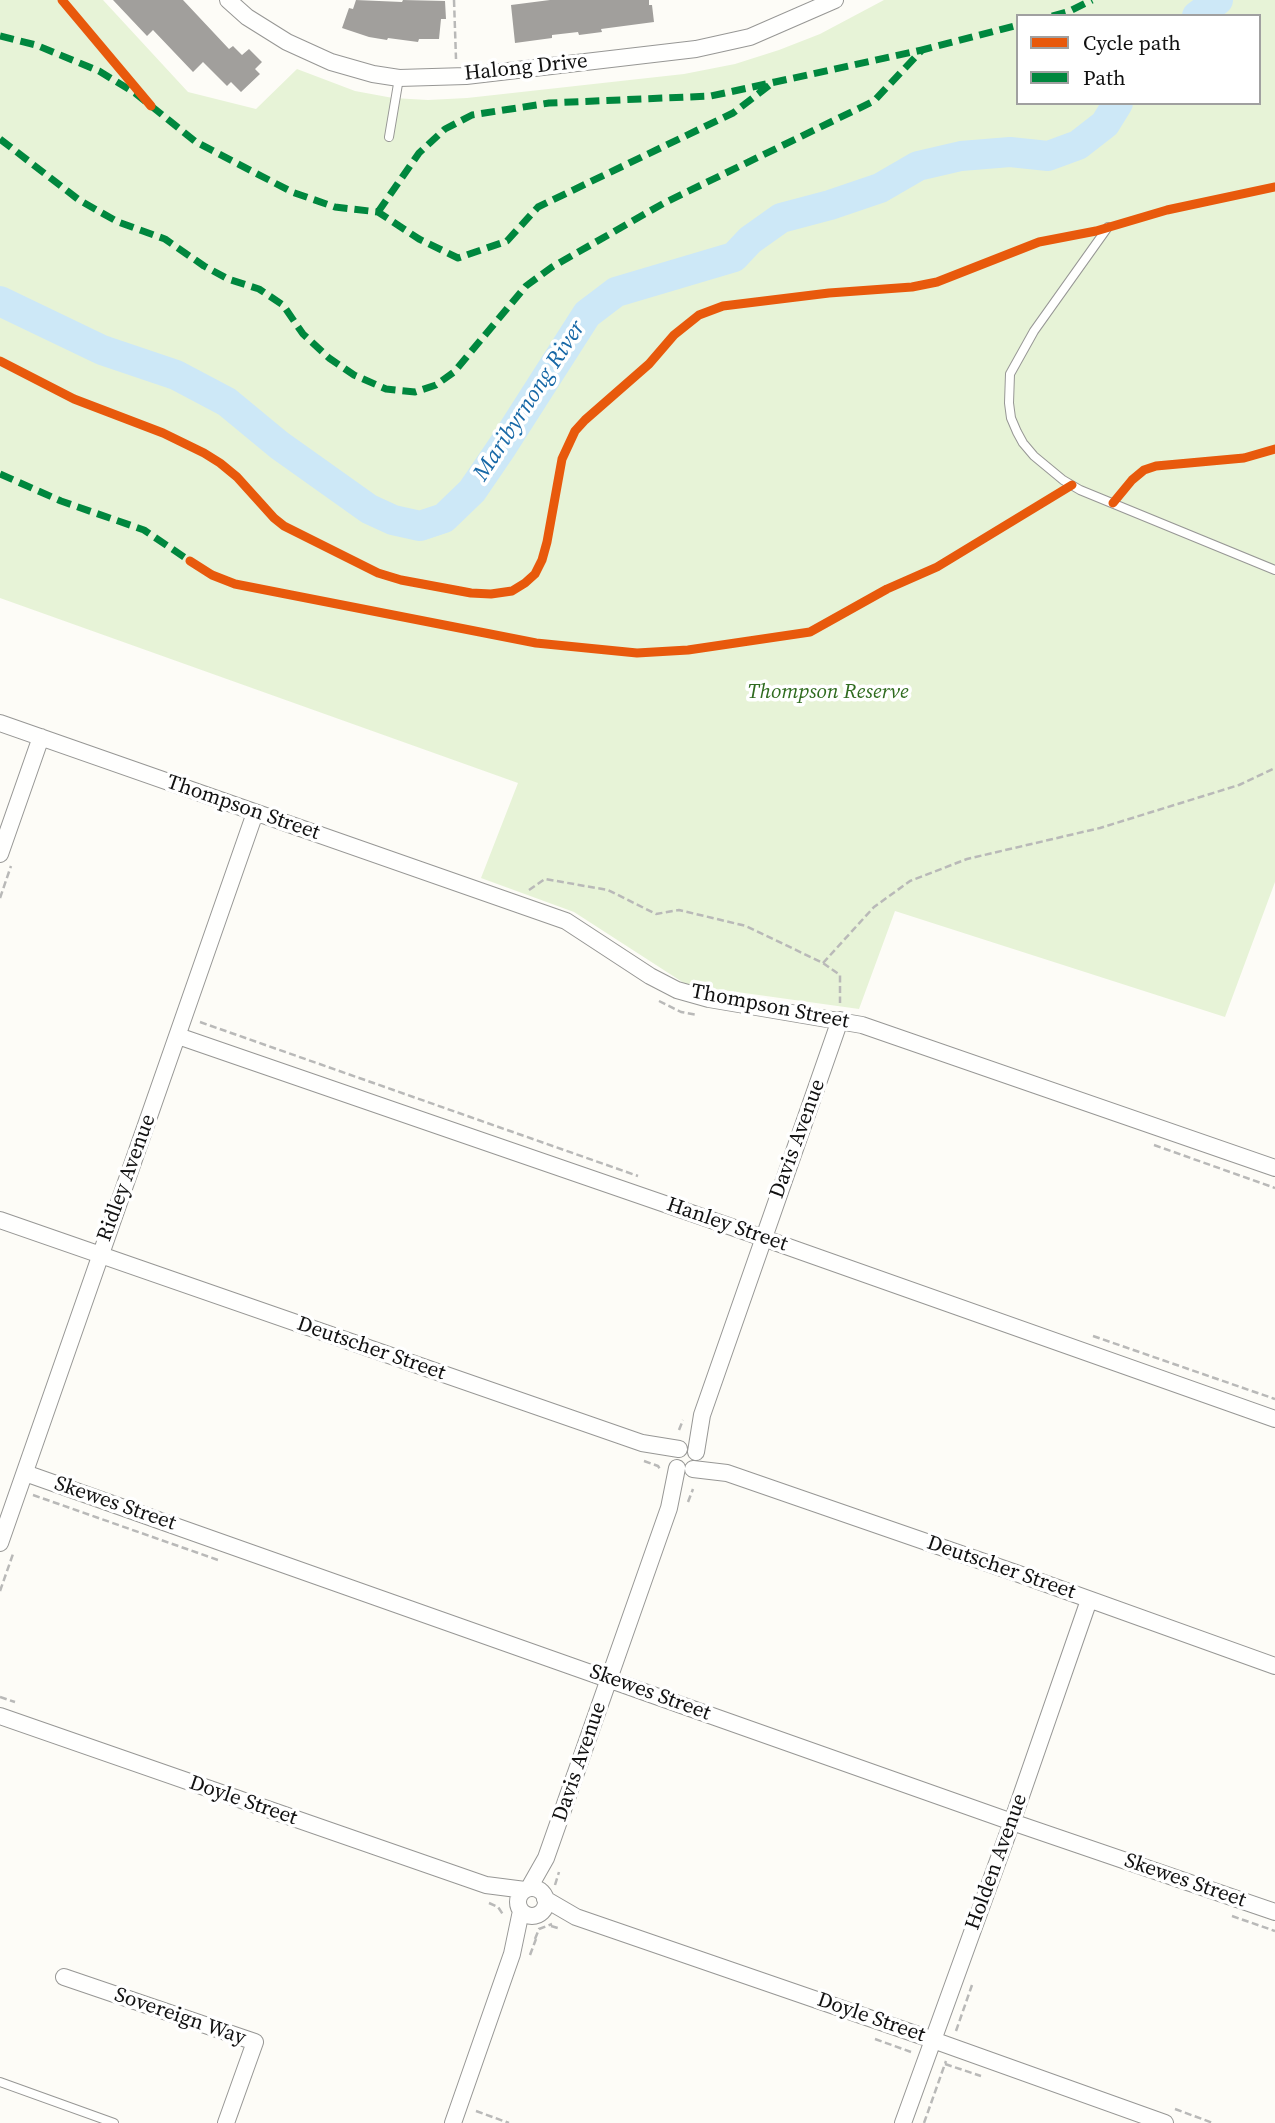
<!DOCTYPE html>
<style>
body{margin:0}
#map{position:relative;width:1275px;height:2123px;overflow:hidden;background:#fdfcf7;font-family:"Source Serif 4",serif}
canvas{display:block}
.legend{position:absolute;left:1016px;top:14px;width:245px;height:91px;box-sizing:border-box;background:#fff;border:2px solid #a0a0a0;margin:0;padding:9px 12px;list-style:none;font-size:21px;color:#111}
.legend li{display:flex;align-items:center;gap:14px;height:35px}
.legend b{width:35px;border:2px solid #a0a0a0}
</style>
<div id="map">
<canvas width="1275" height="2123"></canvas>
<ul class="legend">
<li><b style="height:9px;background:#e8590c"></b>Cycle path</li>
<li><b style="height:9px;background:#00873e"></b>Path</li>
</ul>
</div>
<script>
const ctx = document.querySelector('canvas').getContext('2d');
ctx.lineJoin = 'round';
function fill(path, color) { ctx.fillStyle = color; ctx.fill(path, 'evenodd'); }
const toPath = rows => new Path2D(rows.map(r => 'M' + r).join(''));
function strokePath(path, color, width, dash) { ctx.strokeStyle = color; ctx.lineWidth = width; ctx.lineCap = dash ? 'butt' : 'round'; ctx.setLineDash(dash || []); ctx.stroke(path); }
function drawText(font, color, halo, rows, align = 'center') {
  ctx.font = font + ' "Source Serif 4",serif'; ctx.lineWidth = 7; ctx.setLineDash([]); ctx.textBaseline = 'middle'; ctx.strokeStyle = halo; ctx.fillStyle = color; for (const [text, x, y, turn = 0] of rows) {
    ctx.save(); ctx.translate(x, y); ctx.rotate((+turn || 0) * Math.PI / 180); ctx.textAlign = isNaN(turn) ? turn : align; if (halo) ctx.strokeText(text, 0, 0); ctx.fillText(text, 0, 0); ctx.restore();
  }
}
fill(toPath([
 [0,0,103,0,188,92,256,109,297,69,355,91,393,98,428,100,467,98,684,74,735,64,779,50,820,34,884,0,1275,0,1275,882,1225,1017,895,911,859,1009,687,985,574,912,481,878,518,783,0,598],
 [1018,16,1259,16,1259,103,1018,103]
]), '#e7f3d7');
strokePath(toPath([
 [1197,16,1218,0],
 [0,301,102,350,176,375,227,402,279,445,369,509,393,520,420,526,444,518,472,491,502,447,587,314,616,292,734,257,750,240,781,218,830,205,880,188,918,166,961,156,1010,152,1048,156,1078,145,1105,124,1118,103]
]), '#cde8f7', 30);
fill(toPath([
 [113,0,183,0,229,49,233,46,242,55,249,49,262,62,255,69,260,74,241,92,231,82,227,86,203,62,193,72,153,30,147,36],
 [356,0,402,2,403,0,445,1,446,19,441,19,439,39,419,39,418,42,388,38,387,40,369,37,342,28,349,8,353,9],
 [550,0,649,0,649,5,652,5,654,22,601,29,602,32,579,35,578,32,552,35,552,38,515,43,511,5]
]), '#a19f9c');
const service = toPath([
 [389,137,399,78],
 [1108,227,1034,331,1010,374,1009,403,1011,418,1017,432,1023,443,1034,456,1063,480,1080,490,1275,570],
 [0,2082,114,2123]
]);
const minor = toPath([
 [228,0,247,17,287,42,331,62,373,74,399,78,466,76,696,49,750,37,835,0],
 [0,723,566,921,650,976,677,990,709,999,862,1025,1275,1168],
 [0,854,41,737],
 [178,1036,749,1233,1275,1419],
 [0,1220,642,1443,679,1449],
 [696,1452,702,1415,840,1020],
 [693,1469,727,1473,1016,1573,1275,1666],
 [25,1473,1012,1822,1275,1912],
 [0,1543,255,813],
 [0,1716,486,1885,525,1890],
 [529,1888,546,1858,669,1508,677,1468],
 '518 1902a14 14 0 1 1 28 0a14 14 0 1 1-28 0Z',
 [545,1899,576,1917,933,2040,1165,2123],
 [64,1977,255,2042,226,2123],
 [453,2123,512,1954,521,1911],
 [903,2123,1012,1822,1089,1600]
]);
strokePath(service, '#979795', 10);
strokePath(minor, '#979795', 18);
strokePath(toPath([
 [454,0,456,59],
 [529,890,545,879,608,890,656,914,679,910,746,926,823,963,840,975,840,1003],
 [0,898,11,866],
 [823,963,874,907,910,881,967,859,1100,828,1239,785,1275,768],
 [659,1001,681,1012,698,1015],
 [200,1022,638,1176],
 [1154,1145,1275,1188],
 [1093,1336,1275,1399],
 [679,1430,683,1420],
 [644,1461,658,1466,660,1469],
 [33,1495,218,1560],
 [688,1502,693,1489],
 [0,1591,13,1554],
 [0,1697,15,1702],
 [555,1885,559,1872],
 [489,1903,498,1907,504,1916],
 [1232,1916,1275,1931],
 [551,1926,561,1929],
 [535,1939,539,1929,552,1924],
 [530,1955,536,1939],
 [956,2031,972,1985],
 [875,2039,911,2052],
 [945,2064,981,2076],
 [1175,2109,1213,2123],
 [476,2111,509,2123],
 [924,2123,946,2061]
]), '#b9b9b8', 2.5, [7, 3.5]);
strokePath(service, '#fffffe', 8);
strokePath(minor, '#fffffe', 16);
strokePath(toPath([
 [1052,16,1070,11,1092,0],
 [0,36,36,45,99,71,135,93,196,142,292,192,335,207,378,212,419,239,458,258,507,241,538,207,733,113,775,81],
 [0,139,79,200,118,222,165,239,204,266,228,279,259,289,283,305,303,334,329,358,354,375,386,389,415,392,436,385,454,372,526,286,552,267,664,203,874,101,922,50,1018,25],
 [378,212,419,153,445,129,472,115,549,103,711,96,922,50],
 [0,474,61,501,144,530,190,561]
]), '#00873e', 7, [14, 7]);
strokePath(toPath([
 [62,0,151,106],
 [0,361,74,399,163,433,204,453,220,463,237,477,274,518,284,526,378,573,401,580,471,593,491,594,512,591,525,583,535,574,542,560,547,542,562,459,575,431,585,420,649,364,674,335,699,315,723,306,829,293,912,287,937,282,1039,242,1096,231,1167,210,1275,187],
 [1113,503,1132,480,1144,470,1156,466,1244,458,1275,449],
 [190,561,212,575,235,584,536,643,637,653,688,650,810,632,887,589,937,567,1072,485]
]), '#e8590c', 9);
drawText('21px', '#111', '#fff', [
 ["Halong Drive",526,68,-6],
 ["Thompson Street",243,808,19],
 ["Thompson Street",770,1007,11],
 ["Davis Avenue",798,1139,-70],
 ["Ridley Avenue",127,1178,-70],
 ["Hanley Street",727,1225,19],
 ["Deutscher Street",371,1349,19],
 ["Skewes Street",115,1504,19],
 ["Deutscher Street",1001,1568,19],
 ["Skewes Street",650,1693,20],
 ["Davis Avenue",580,1762,-71],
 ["Doyle Street",243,1801,19],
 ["Holden Avenue",997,1862,-70],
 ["Skewes Street",1185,1881,19],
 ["Sovereign Way",180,2017,19],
 ["Doyle Street",871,2018,19]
]);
drawText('italic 21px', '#2f6b1f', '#fff', [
 ["Thompson Reserve",828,693]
]);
drawText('italic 23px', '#1768a6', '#fff', [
 ["Maribyrnong River",530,401,-57]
]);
</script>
